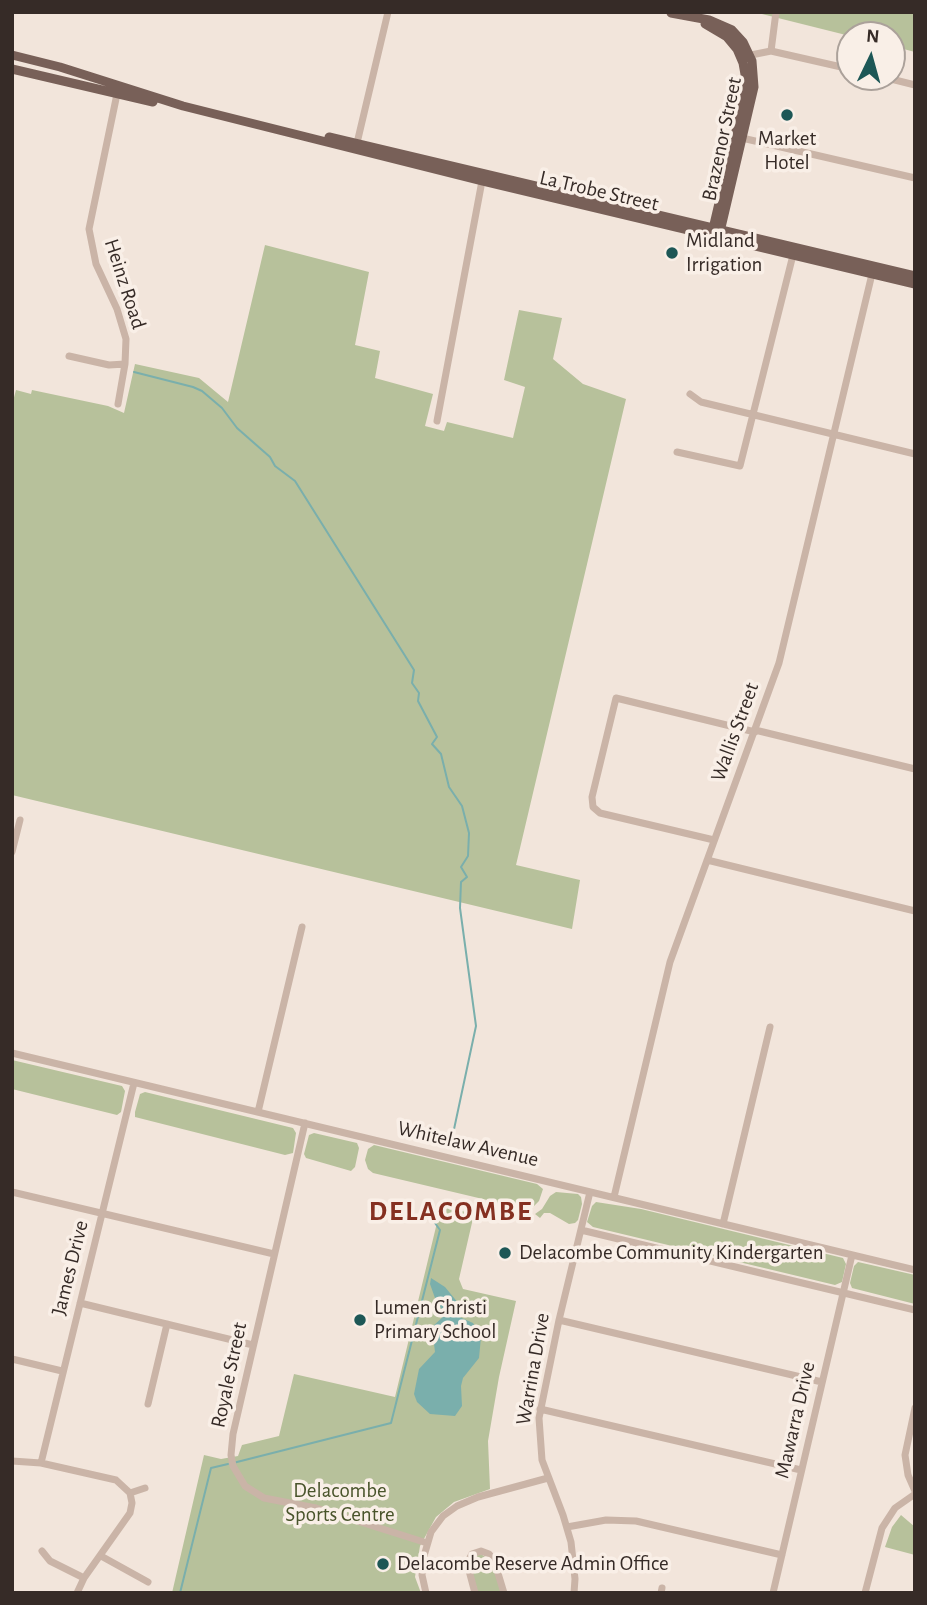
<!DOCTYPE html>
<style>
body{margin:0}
#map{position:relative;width:927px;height:1605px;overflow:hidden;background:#f2e5db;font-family:"Alegreya Sans",sans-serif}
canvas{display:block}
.frame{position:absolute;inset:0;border:14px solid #362b27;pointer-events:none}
.north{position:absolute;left:836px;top:21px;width:70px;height:70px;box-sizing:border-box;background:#f9efe7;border:2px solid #aba19a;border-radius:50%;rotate:5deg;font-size:19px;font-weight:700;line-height:28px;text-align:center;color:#362b27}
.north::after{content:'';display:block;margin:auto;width:24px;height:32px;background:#1d5756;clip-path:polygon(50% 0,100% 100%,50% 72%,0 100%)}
</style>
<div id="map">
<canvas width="927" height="1605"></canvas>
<div class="frame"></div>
<div class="north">N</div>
</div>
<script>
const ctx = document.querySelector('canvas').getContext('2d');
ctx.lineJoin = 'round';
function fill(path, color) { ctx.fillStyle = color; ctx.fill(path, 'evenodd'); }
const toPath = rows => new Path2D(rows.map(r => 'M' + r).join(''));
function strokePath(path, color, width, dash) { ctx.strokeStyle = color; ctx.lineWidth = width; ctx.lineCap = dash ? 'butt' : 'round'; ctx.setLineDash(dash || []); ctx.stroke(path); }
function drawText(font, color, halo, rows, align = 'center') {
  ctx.font = font + ' "Alegreya Sans",sans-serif'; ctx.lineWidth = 7; ctx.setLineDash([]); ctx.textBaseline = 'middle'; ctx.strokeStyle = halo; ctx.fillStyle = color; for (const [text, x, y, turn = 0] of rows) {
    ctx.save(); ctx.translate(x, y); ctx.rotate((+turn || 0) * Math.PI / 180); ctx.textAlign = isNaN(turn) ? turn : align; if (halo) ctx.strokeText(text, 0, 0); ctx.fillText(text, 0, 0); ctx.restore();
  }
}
fill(toPath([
 [754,12,915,12,915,52,892,46,892,35,850,36],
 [265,245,369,272,355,345,380,351,375,378,433,394,425,426,444,431,447,422,513,438,525,387,504,380,519,310,562,318,553,359,583,384,626,399,516,865,580,880,572,929,12,795,12,405,16,390,31,394,32,390,108,406,124,413,135,364,199,378,228,402],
 [12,1060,122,1086,125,1091,121,1112,117,1115,12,1089],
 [145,1092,293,1128,296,1133,293,1153,285,1155,135,1117,135,1112,140,1094],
 [314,1133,357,1143,359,1148,355,1167,351,1171,306,1158,304,1154,309,1135],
 [374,1145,537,1184,543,1189,539,1201,533,1207,525,1209,373,1173,368,1169,365,1160,368,1149],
 [556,1192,578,1194,581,1197,582,1204,578,1220,575,1223,569,1224,550,1213,544,1213,540,1218,535,1214,542,1209,550,1196],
 [596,1202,641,1209,843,1258,846,1264,842,1282,835,1285,593,1227,587,1222,592,1206],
 [441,1206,474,1214,459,1279,463,1289,516,1301,499,1377,488,1441,490,1489,454,1502,436,1517,420,1546,415,1577,421,1593,172,1593,204,1455,221,1459,238,1456,242,1445,279,1436,294,1374,395,1397],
 [858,1262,915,1275,915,1304,852,1288,850,1283,854,1266],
 [901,1515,915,1527,915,1555,885,1547,892,1527],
 [481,1554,492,1562,501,1593,478,1593,470,1565,474,1557]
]), '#b7c19b');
fill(toPath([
 [431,1278,445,1287,459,1304,457,1316,473,1323,481,1337,479,1358,463,1378,461,1386,462,1406,455,1416,430,1414,417,1402,414,1394,419,1369,435,1352,432,1327,445,1315,435,1298,430,1284]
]), '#7aafac');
strokePath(toPath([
 [134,372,193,387,202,391,222,408,237,428,270,457,275,466,295,481,414,670,412,683,419,693,418,701,437,737,432,744,441,754,449,787,462,806,469,833,468,856,461,867,467,877,461,882,460,908,476,1026,450,1148],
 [233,1463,391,1423,440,1230,430,1216,433,1204],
 [180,1593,211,1468,228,1464]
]), '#7aafac', 2);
strokePath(toPath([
 [771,51,776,12],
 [751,55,771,51,850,69],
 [883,77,915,85],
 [117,94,89,229,96,264,117,309,126,339,125,364,118,404],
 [742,138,915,178],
 [357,143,388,12],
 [69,356,109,365,125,364],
 [690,394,701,402,915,454],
 [437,421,482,181],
 [677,452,740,466,793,255],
 [755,730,915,769],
 [714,840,600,813,593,807,592,797,616,698,755,732],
 [12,852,20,820],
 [707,860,915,911],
 [12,1053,915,1270],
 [258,1112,302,927],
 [305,1123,233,1434,231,1455,233,1466,245,1486,264,1498,316,1508,427,1543],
 [12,1192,274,1254],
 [614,1197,670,962,779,663,872,274],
 [723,1224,770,1027],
 [581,1230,915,1310],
 [80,1303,253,1345],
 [559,1320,822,1382],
 [12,1359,62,1371],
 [148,1404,167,1324],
 [915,1408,905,1455,908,1475,915,1491],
 [540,1409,801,1470],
 [12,1461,41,1463,116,1480,130,1493,132,1503,130,1513,84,1578,77,1593],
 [41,1463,134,1083],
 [130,1493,145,1488],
 [567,1527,606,1520,636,1521,782,1555],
 [42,1551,50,1561,84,1578],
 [101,1556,148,1582],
 [426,1593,422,1575,424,1556,431,1532,443,1516,457,1506,478,1497,548,1478],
 [475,1593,467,1563,472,1554,481,1551,489,1554,494,1560,504,1593],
 [574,1593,575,1579,571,1542,563,1515,542,1460,539,1418,559,1320,590,1192],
 [661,1593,662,1588],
 [773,1593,852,1255],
 [865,1593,882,1528,895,1508,915,1494]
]), '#cab4a7', 7);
strokePath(toPath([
 [671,13,709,20,732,30,743,42,752,61,754,87,719,236],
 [705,24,727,37,737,49,743,63,746,80,743,101,712,233],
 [12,55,60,67,183,106,482,181,915,284],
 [12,69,153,102],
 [329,137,915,276]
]), '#786058', 9);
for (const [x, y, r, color] of [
 [787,115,7,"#1d5756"],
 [672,253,7,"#1d5756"],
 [505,1253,7,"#1d5756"],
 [360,1320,7,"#1d5756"],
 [383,1564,7,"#1d5756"]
]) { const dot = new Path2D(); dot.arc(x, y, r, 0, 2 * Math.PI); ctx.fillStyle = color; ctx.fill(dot); strokePath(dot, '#f9efe7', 2.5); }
drawText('21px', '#362b27', '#f9efe7', [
 ["Brazenor Street",722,139,-78],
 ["La Trobe Street",599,191,13],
 ["Heinz Road",125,284,72],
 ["Wallis Street",735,732,-70],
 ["Whitelaw Avenue",468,1144,13],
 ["James Drive",70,1268,-76],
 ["Warrina Drive",533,1369,-80],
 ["Royale Street",229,1375,-78],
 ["Mawarra Drive",795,1420,-77]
]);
drawText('21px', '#362b27', '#f9efe7', [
 ["Market",787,139,"center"],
 ["Hotel",787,163,"center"],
 ["Midland",686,241],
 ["Irrigation",686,265],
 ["Delacombe Community Kindergarten",519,1253],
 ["Lumen Christi",374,1308],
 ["Primary School",374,1332],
 ["Delacombe Reserve Admin Office",397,1564]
], 'left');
drawText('21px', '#49542b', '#f9efe7', [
 ["Delacombe",340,1491],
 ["Sports Centre",340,1515]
]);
ctx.letterSpacing = '2px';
drawText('bold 28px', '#853021', '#f9efe7', [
 ["DELACOMBE",451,1212]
]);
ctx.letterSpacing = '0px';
</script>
